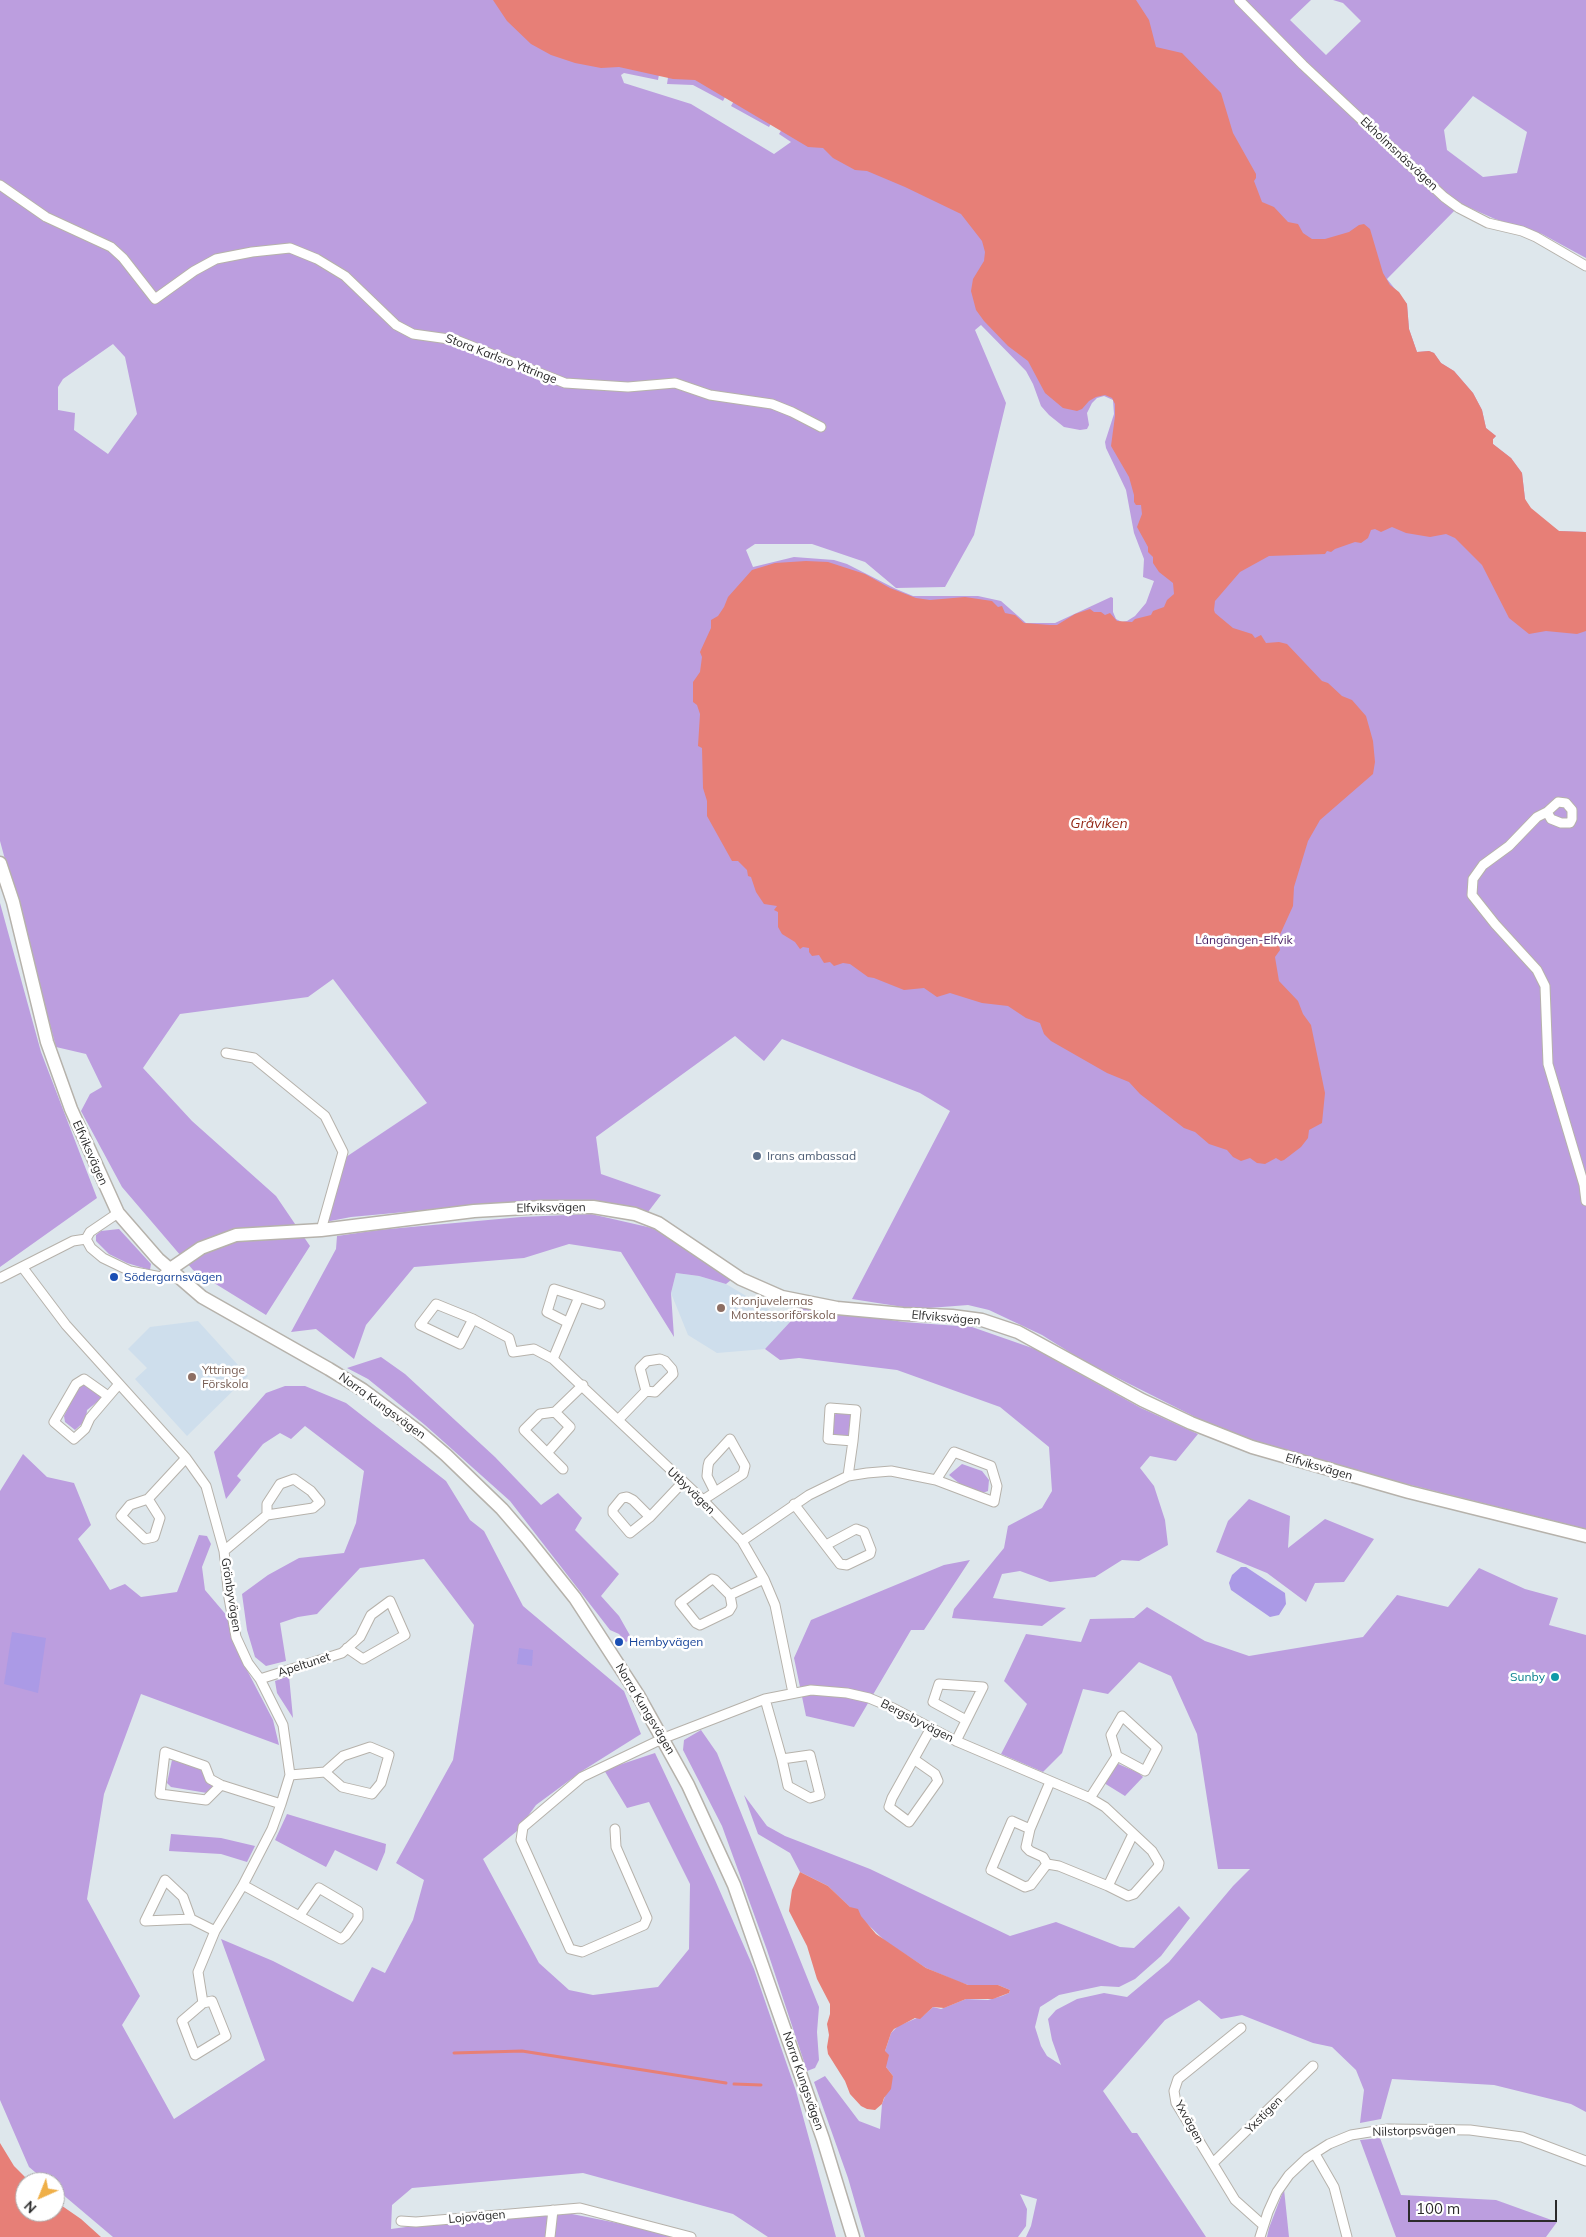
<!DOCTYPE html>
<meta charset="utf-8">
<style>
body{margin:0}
#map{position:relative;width:1586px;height:2237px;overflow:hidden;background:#dee7ec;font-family:Mulish,sans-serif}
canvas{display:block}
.north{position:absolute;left:15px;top:2172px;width:50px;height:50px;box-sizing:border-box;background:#fff;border:1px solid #aaa;border-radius:50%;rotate:224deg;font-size:14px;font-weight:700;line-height:20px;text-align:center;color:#2b2b2b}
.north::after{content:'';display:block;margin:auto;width:18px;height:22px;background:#efaf48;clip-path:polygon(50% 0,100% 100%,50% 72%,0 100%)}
.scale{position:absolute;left:1408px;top:2200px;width:149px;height:22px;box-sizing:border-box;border:2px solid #2b2b2b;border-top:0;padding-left:6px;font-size:15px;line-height:18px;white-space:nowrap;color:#2b2b2b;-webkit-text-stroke:4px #fff;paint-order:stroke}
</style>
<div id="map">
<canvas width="1586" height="2237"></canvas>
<div class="north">N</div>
<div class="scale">100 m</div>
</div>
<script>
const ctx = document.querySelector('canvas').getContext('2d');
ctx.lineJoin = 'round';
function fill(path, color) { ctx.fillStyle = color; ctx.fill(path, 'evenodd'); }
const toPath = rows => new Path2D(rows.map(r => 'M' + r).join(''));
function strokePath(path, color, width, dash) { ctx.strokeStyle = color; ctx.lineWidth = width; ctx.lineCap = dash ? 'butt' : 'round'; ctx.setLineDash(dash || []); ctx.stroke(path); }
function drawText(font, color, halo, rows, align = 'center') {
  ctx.font = font + ' Mulish,sans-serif'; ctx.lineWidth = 5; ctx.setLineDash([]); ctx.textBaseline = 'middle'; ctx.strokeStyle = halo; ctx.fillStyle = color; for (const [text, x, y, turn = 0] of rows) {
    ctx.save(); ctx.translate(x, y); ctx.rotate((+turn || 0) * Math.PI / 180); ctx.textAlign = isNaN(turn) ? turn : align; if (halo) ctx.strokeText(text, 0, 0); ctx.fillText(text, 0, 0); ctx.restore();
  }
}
fill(toPath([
 [676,1273,699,1276,726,1284,790,1322,765,1349,717,1353,688,1335,671,1293],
 [198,1321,248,1376,187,1436,135,1379,147,1368,128,1349,150,1327]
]), '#cedeec');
fill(toPath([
 [0,0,1311,0,1290,20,1326,55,1361,21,1343,3,1333,0,1586,0,1586,258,1542,234,1495,219,1461,204,1387,279,1407,304,1409,329,1417,352,1429,351,1434,353,1441,363,1454,371,1473,393,1482,410,1486,428,1496,436,1493,439,1493,444,1511,458,1522,473,1525,499,1528,506,1541,519,1559,531,1586,532,1586,1529,1339,1467,1250,1441,1205,1422,1082,1360,1042,1335,989,1310,968,1305,916,1309,852,1299,950,1111,920,1093,782,1039,764,1061,735,1036,596,1137,601,1174,661,1195,648,1212,588,1204,448,1208,351,1217,320,1223,340,1161,427,1103,333,979,308,997,180,1014,143,1068,192,1121,276,1196,310,1246,266,1315,193,1270,122,1187,81,1111,90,1094,102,1087,86,1054,56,1047,0,841],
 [660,69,669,71,667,84,693,85,723,101,728,91,737,96,731,106,769,127,774,118,785,124,779,134,791,142,774,154,691,104,624,83,621,75,624,73,658,80],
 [1473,96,1527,132,1517,173,1483,177,1447,150,1444,130],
 [981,325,1026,371,1033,384,1041,406,1049,415,1064,427,1080,430,1087,429,1089,425,1087,413,1092,403,1097,398,1104,396,1113,400,1114,414,1105,442,1106,448,1126,490,1134,533,1144,559,1143,577,1154,581,1146,603,1135,616,1127,621,1122,622,1116,619,1113,612,1113,598,1111,597,1055,623,1026,623,1001,601,978,596,913,596,896,589,847,564,834,560,794,557,753,567,746,550,755,544,812,544,865,562,896,588,945,587,974,535,1006,403,975,330],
 [113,344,125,357,137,414,108,454,74,430,75,413,58,410,58,387,63,379],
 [0,903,41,1052,97,1198,0,1267],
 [591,1214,652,1228,685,1246,731,1280,726,1284,699,1276,676,1273,671,1293,674,1337,621,1252,569,1244,524,1258,414,1267,366,1325,354,1359,316,1329,291,1332,336,1249,337,1236,378,1230,521,1217],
 [119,1229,151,1264,150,1270,127,1263,109,1254,96,1241,96,1235,101,1231],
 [801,1306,904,1322,972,1327,1035,1349,1141,1408,1198,1434,1176,1461,1150,1456,1140,1468,1154,1486,1165,1520,1168,1545,1139,1561,1122,1560,1095,1577,1050,1582,1020,1571,1002,1574,993,1598,1066,1608,1042,1626,952,1618,954,1609,1004,1548,1008,1526,1042,1508,1052,1491,1049,1447,1000,1407,897,1370,799,1358,780,1360,765,1349,790,1322],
 [381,1357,405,1374,495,1457,541,1505,558,1493,582,1518,575,1530,619,1574,601,1596,619,1616,632,1639,626,1642,619,1634,610,1630,510,1501,425,1425,368,1379,347,1368],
 [84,1383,102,1395,102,1398,87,1410,86,1420,75,1430,65,1422,64,1416,79,1386],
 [285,1386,305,1386,346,1403,446,1481,470,1520,484,1531,523,1606,624,1691,641,1734,582,1771,536,1805,517,1831,483,1859,539,1963,569,1990,593,1995,658,1987,689,1949,690,1884,649,1802,627,1808,604,1770,655,1753,715,1880,754,1969,796,2091,836,2237,768,2237,733,2214,583,2173,412,2188,392,2205,391,2229,443,2222,567,2213,637,2227,674,2237,113,2237,55,2188,55,2182,47,2182,29,2167,0,2100,0,1491,23,1454,47,1477,74,1483,91,1525,78,1539,110,1590,125,1584,141,1597,177,1592,199,1535,207,1536,211,1544,202,1567,205,1590,228,1617,236,1649,273,1720,279,1745,141,1694,104,1794,87,1899,140,1996,122,2025,174,2119,265,2060,221,1939,273,1961,353,2002,372,1967,385,1973,413,1920,424,1880,396,1863,453,1760,474,1625,424,1559,360,1568,317,1614,298,1617,280,1623,286,1661,266,1666,255,1657,247,1630,242,1594,268,1575,299,1558,344,1553,356,1523,364,1471,305,1426,291,1439,280,1433,263,1444,237,1476,241,1480,226,1499,214,1452,266,1393],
 [848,1412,852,1416,851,1435,846,1438,836,1437,833,1434,833,1416,837,1413],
 [962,1464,982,1471,989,1480,988,1491,980,1494,960,1484,949,1475],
 [1249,1499,1290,1516,1288,1548,1325,1519,1374,1539,1344,1582,1315,1583,1306,1602,1267,1573,1216,1552,1228,1521],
 [970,1560,924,1630,911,1630,854,1727,806,1716,794,1658,811,1620,944,1565],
 [1479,1568,1525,1589,1558,1598,1549,1625,1586,1635,1586,2112,1571,2104,1494,2085,1392,2079,1381,2119,1360,2123,1364,2090,1356,2070,1332,2047,1313,2043,1242,2015,1221,2019,1199,2000,1165,2020,1103,2091,1132,2133,1137,2133,1206,2237,1026,2237,1031,2226,1037,2199,1020,2194,1027,2209,1026,2226,1018,2237,865,2237,848,2178,814,2082,825,2076,859,2121,880,2129,882,2104,893,2076,886,2067,885,2051,891,2033,898,2026,924,2015,933,2007,941,2009,966,1999,988,2000,1002,1996,1009,1993,1010,1990,998,1985,968,1985,959,1982,926,1968,885,1941,828,1886,800,1872,790,1853,758,1834,744,1795,767,1826,785,1836,870,1869,1010,1936,1056,1922,1120,1947,1134,1948,1179,1906,1190,1918,1161,1956,1135,1979,1119,1987,1101,1986,1059,1995,1040,2007,1035,2027,1041,2046,1047,2056,1061,2065,1052,2040,1048,2019,1056,2010,1077,1999,1104,1993,1127,1997,1169,1962,1233,1886,1250,1869,1218,1869,1197,1734,1171,1676,1139,1662,1108,1694,1083,1689,1062,1753,1043,1772,1001,1754,1027,1704,1004,1681,1026,1634,1081,1642,1090,1619,1134,1618,1147,1607,1205,1641,1249,1656,1363,1637,1397,1595,1448,1607],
 [289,1676,293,1718,277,1693,275,1681],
 [701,1730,717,1753,819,2007,817,2032,819,2060,815,2068,807,2071,767,1950,722,1826,683,1750,684,1740],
 [172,1760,200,1769,213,1787,207,1793,171,1787,167,1783],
 [1116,1763,1139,1773,1143,1777,1125,1796,1104,1783],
 [287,1814,386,1844,385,1852,377,1871,335,1850,326,1867,275,1840],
 [171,1834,221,1838,255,1846,247,1862,221,1854,169,1851],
 [1380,2138,1401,2195,1496,2200,1557,2222,1546,2237,1396,2237,1360,2140],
 [1284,2189,1289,2237,1267,2237,1269,2228]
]), '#bc9edf');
fill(toPath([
 [1241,1567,1246,1567,1285,1593,1286,1604,1279,1615,1270,1617,1231,1590,1229,1583,1232,1575],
 [12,1632,46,1638,38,1693,4,1684],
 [519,1648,533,1650,532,1666,517,1664]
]), '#ab9ae6');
fill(toPath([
 [493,0,1136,0,1149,20,1156,47,1182,53,1221,93,1233,133,1256,174,1256,178,1254,181,1262,202,1274,207,1288,222,1298,224,1303,233,1312,239,1325,239,1349,232,1359,225,1364,224,1370,229,1383,273,1390,285,1399,292,1407,304,1409,329,1417,352,1429,351,1434,353,1441,363,1454,371,1473,393,1482,410,1486,428,1496,436,1493,439,1493,444,1511,458,1522,473,1525,499,1531,508,1559,531,1586,532,1586,631,1577,634,1546,631,1529,634,1509,618,1482,565,1455,538,1446,534,1430,537,1406,533,1392,527,1381,532,1375,529,1371,530,1368,538,1361,543,1355,542,1335,549,1331,552,1327,551,1325,554,1269,556,1240,572,1215,601,1214,610,1215,613,1233,628,1252,634,1255,638,1261,635,1266,643,1279,642,1287,644,1322,681,1328,683,1342,696,1352,700,1366,716,1373,741,1375,762,1373,774,1320,820,1308,841,1294,887,1293,906,1278,939,1280,950,1275,957,1279,981,1298,1001,1303,1014,1311,1025,1325,1093,1322,1123,1309,1130,1308,1138,1301,1147,1284,1160,1281,1161,1276,1158,1265,1164,1257,1163,1250,1158,1241,1161,1233,1157,1227,1150,1209,1144,1195,1132,1184,1128,1140,1094,1129,1082,1107,1073,1051,1041,1044,1034,1040,1023,1026,1018,1008,1006,982,1003,950,993,937,997,924,988,904,990,874,978,868,977,850,964,843,963,834,966,830,962,824,963,819,955,812,956,809,952,809,948,803,947,800,949,795,942,782,934,778,927,778,912,774,910,777,906,764,904,756,892,751,877,748,876,747,870,738,861,732,861,707,816,707,801,703,788,702,748,698,746,700,714,697,705,693,702,693,682,700,672,702,657,700,652,711,628,711,620,718,616,724,607,728,597,752,570,775,563,806,561,828,562,865,574,890,588,916,598,930,600,965,597,992,601,998,607,1002,606,1005,613,1015,615,1024,623,1050,625,1057,625,1075,614,1090,609,1094,612,1101,612,1105,615,1110,613,1117,621,1132,622,1135,619,1151,615,1153,611,1164,607,1167,600,1174,594,1173,583,1159,572,1153,563,1153,557,1148,552,1148,547,1137,527,1142,514,1141,505,1136,505,1134,502,1134,495,1129,477,1111,446,1115,416,1115,404,1112,398,1105,395,1096,397,1089,401,1082,409,1077,411,1063,408,1045,393,1028,361,1008,346,984,321,976,310,971,291,973,279,984,261,985,252,982,241,961,214,905,187,867,171,855,170,833,158,823,148,808,147,695,80,673,79,619,67,601,68,575,63,551,55,531,44,507,21],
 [800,1872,828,1886,850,1907,858,1909,861,1916,876,1934,926,1968,968,1985,998,1985,1010,1990,1009,1993,993,1999,966,1999,944,2008,933,2007,920,2019,915,2018,894,2029,891,2033,885,2051,889,2055,886,2067,893,2076,891,2089,884,2098,882,2104,875,2110,867,2109,861,2106,850,2094,845,2081,828,2054,827,2047,829,2035,827,2024,830,2014,830,2004,817,1979,807,1946,789,1911,792,1890],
 [0,2143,14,2166,30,2182,25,2182,25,2212,55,2212,55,2201,81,2219,101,2237,0,2237]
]), '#e77f77');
strokePath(toPath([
 [454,2053,522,2051,726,2083],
 [734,2084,761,2085]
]), '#e77f77', 3);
const street = toPath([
 [1239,0,1303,65,1444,197,1459,208,1488,223,1522,231,1536,237,1586,266],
 [0,185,46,217,111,247,123,258,155,299,194,271,216,259,252,252,290,248,317,259,345,276,396,325,413,334,456,340,565,383,628,387,675,383,710,395,772,404,792,412,821,427],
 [1547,812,1558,802,1566,803,1572,810,1572,819,1570,823,1561,823,1551,819,1547,812,1537,817,1509,846,1483,865,1473,879,1472,895,1495,924,1537,970,1545,986,1548,1064,1584,1185,1586,1201],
 [226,1053,254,1058,325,1116,343,1152,321,1230],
 [86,1239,91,1248,103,1258,130,1271,161,1277,169,1270],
 [86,1239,90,1232,118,1213],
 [23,1268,66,1325,186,1458,206,1486,224,1551,229,1598,236,1637,248,1663,260,1679,283,1725,290,1775,281,1804,272,1829,243,1885,215,1931,198,1972,203,2003,182,2021,195,2055,226,2036,212,2001,203,2003],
 [0,1278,73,1241,86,1239],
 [579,1297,600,1304],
 [473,1319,460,1344,420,1325,436,1304,473,1319,509,1338,513,1352,534,1349,553,1359,703,1500,742,1541,764,1579,775,1605,793,1693],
 [553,1359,579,1297,554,1289,547,1312,567,1322],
 [108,1396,84,1379,76,1384,54,1422,74,1439,85,1429,90,1418,119,1384],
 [618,1420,646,1391,655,1392,673,1374,672,1369,665,1361,660,1359,647,1361,640,1368,646,1391],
 [547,1453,570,1427,555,1412],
 [563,1469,524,1430,540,1414,555,1412,583,1385],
 [848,1476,853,1441,856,1410,830,1408,828,1439,853,1441],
 [148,1499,130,1505,121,1516,145,1539,154,1537,160,1518,148,1499,186,1458],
 [703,1500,743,1474,745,1466,730,1439,709,1462,708,1466,707,1476,715,1492],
 [794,1504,840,1564,847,1565,870,1554,871,1550,864,1532,856,1529,826,1545],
 [650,1517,633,1500,627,1497,622,1498,613,1509,613,1513,630,1533,650,1517,683,1482],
 [742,1541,809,1495,848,1476,867,1473,891,1471,936,1480,994,1502,997,1486,991,1466,954,1452,936,1480],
 [224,1551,267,1515,313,1508,320,1502,311,1491,294,1479,280,1484,267,1504,267,1515],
 [730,1595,715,1580,712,1579,680,1603,696,1623,700,1625,729,1611,732,1606,730,1595,764,1579],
 [260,1679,342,1653,360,1637,371,1615,390,1601,405,1635,363,1659,347,1648],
 [765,1699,782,1759],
 [956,1741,983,1687,939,1684,933,1702,966,1720],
 [810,1755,820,1795,810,1798,788,1786,782,1759,810,1755],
 [915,1760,935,1774,938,1781,909,1822,889,1807,892,1798,931,1728],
 [290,1775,325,1772,342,1787,372,1794,381,1783,389,1755,370,1747,343,1756,325,1772],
 [221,1785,206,1800,160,1794,165,1752,205,1766,210,1779,221,1785,281,1804],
 [1090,1798,1117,1756,1145,1771,1157,1748,1122,1716,1111,1735,1117,1756],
 [615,1829,616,1847,647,1918,644,1925,582,1952,570,1949,521,1840,523,1827,582,1777,664,1738,765,1699,811,1690,847,1693,869,1698,893,1708,956,1741,1090,1798,1105,1807,1152,1851,1159,1863,1158,1867,1134,1894,1128,1896,1108,1886,1133,1834],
 [1030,1829,1026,1847,1030,1851,1043,1857,1047,1864,1031,1885,1025,1887,991,1870,1012,1821,1030,1829,1050,1782],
 [1047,1864,1059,1866,1108,1886],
 [243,1885,341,1939,346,1935,358,1918,358,1911,319,1888,300,1915],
 [191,1919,145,1921,165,1880,183,1897,191,1919,215,1931],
 [1241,2028,1178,2079,1174,2091,1176,2103,1187,2121,1235,2200,1263,2225],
 [1315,2154,1334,2187,1347,2237],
 [1213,2163,1313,2066],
 [401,2221,416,2222,580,2208,691,2237],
 [550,2237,553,2210],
 [1260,2237,1268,2212,1277,2192,1289,2175,1307,2158,1329,2144,1351,2135,1388,2129,1470,2130,1522,2137,1586,2161]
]);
const secondary = toPath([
 [0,863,13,902,47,1042,71,1109,118,1213,158,1259,202,1297,329,1369,363,1390,418,1431,446,1455,502,1509,527,1538,575,1598,638,1695,688,1785,734,1885,823,2139,853,2237],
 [169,1270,201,1248,236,1235,321,1230,474,1211,542,1207,593,1207,635,1214,658,1223,741,1279,782,1297,837,1308,903,1314,952,1316,982,1320,1018,1332,1142,1400,1191,1423,1252,1447,1409,1492,1586,1536]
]);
strokePath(street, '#b6b2ab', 11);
strokePath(secondary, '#b6b2ab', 15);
strokePath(street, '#fff', 9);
strokePath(secondary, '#fff', 12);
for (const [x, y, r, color] of [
 [757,1156,5,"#5c6f8a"],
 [114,1277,5,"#1a4fb4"],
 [721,1308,5,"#8d6e63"],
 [192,1377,5,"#8d6e63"],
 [619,1642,5,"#1a4fb4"],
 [1555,1677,5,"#0f9aa8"]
]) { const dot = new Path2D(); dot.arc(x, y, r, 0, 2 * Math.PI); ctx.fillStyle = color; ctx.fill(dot); strokePath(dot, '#fff', 2); }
drawText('12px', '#2b2b2b', '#fff', [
 ["Ekholmsnäsvägen",1399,154,43],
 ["Stora Karlsro Yttringe",501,359,21],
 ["Elfviksvägen",90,1153,66],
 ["Elfviksvägen",551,1208,-1],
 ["Elfviksvägen",946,1318,5],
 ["Norra Kungsvägen",382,1406,36],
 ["Elfviksvägen",1319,1467,16],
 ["Utbyvägen",691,1491,44],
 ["Grönbyvägen",231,1595,81],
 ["Apeltunet",304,1665,-18],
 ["Norra Kungsvägen",645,1709,59],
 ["Bergsbyvägen",917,1721,27],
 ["Norra Kungsvägen",803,2081,71],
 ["Yxstigen",1264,2115,-45],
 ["Yxvägen",1189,2122,61],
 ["Nilstorpsvägen",1414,2131,-2],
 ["Lojovägen",477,2217,-5]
]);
drawText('12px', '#481f64', '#fff', [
 ["Långängen-Elfvik",1244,940]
]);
drawText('12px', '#4e5e75', '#fff', [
 ["Irans ambassad",767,1156]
], 'left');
drawText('12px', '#164399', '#fff', [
 ["Södergarnsvägen",124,1277],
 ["Hembyvägen",629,1642]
], 'left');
drawText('12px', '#785e54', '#fff', [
 ["Kronjuvelernas",731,1301],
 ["Montessoriförskola",731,1315],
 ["Yttringe",202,1370],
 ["Förskola",202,1384]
], 'left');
drawText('12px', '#0d838f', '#fff', [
 ["Sunby",1545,1677]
], 'right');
drawText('italic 14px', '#942816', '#fff', [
 ["Gråviken",1099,824]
]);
</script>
